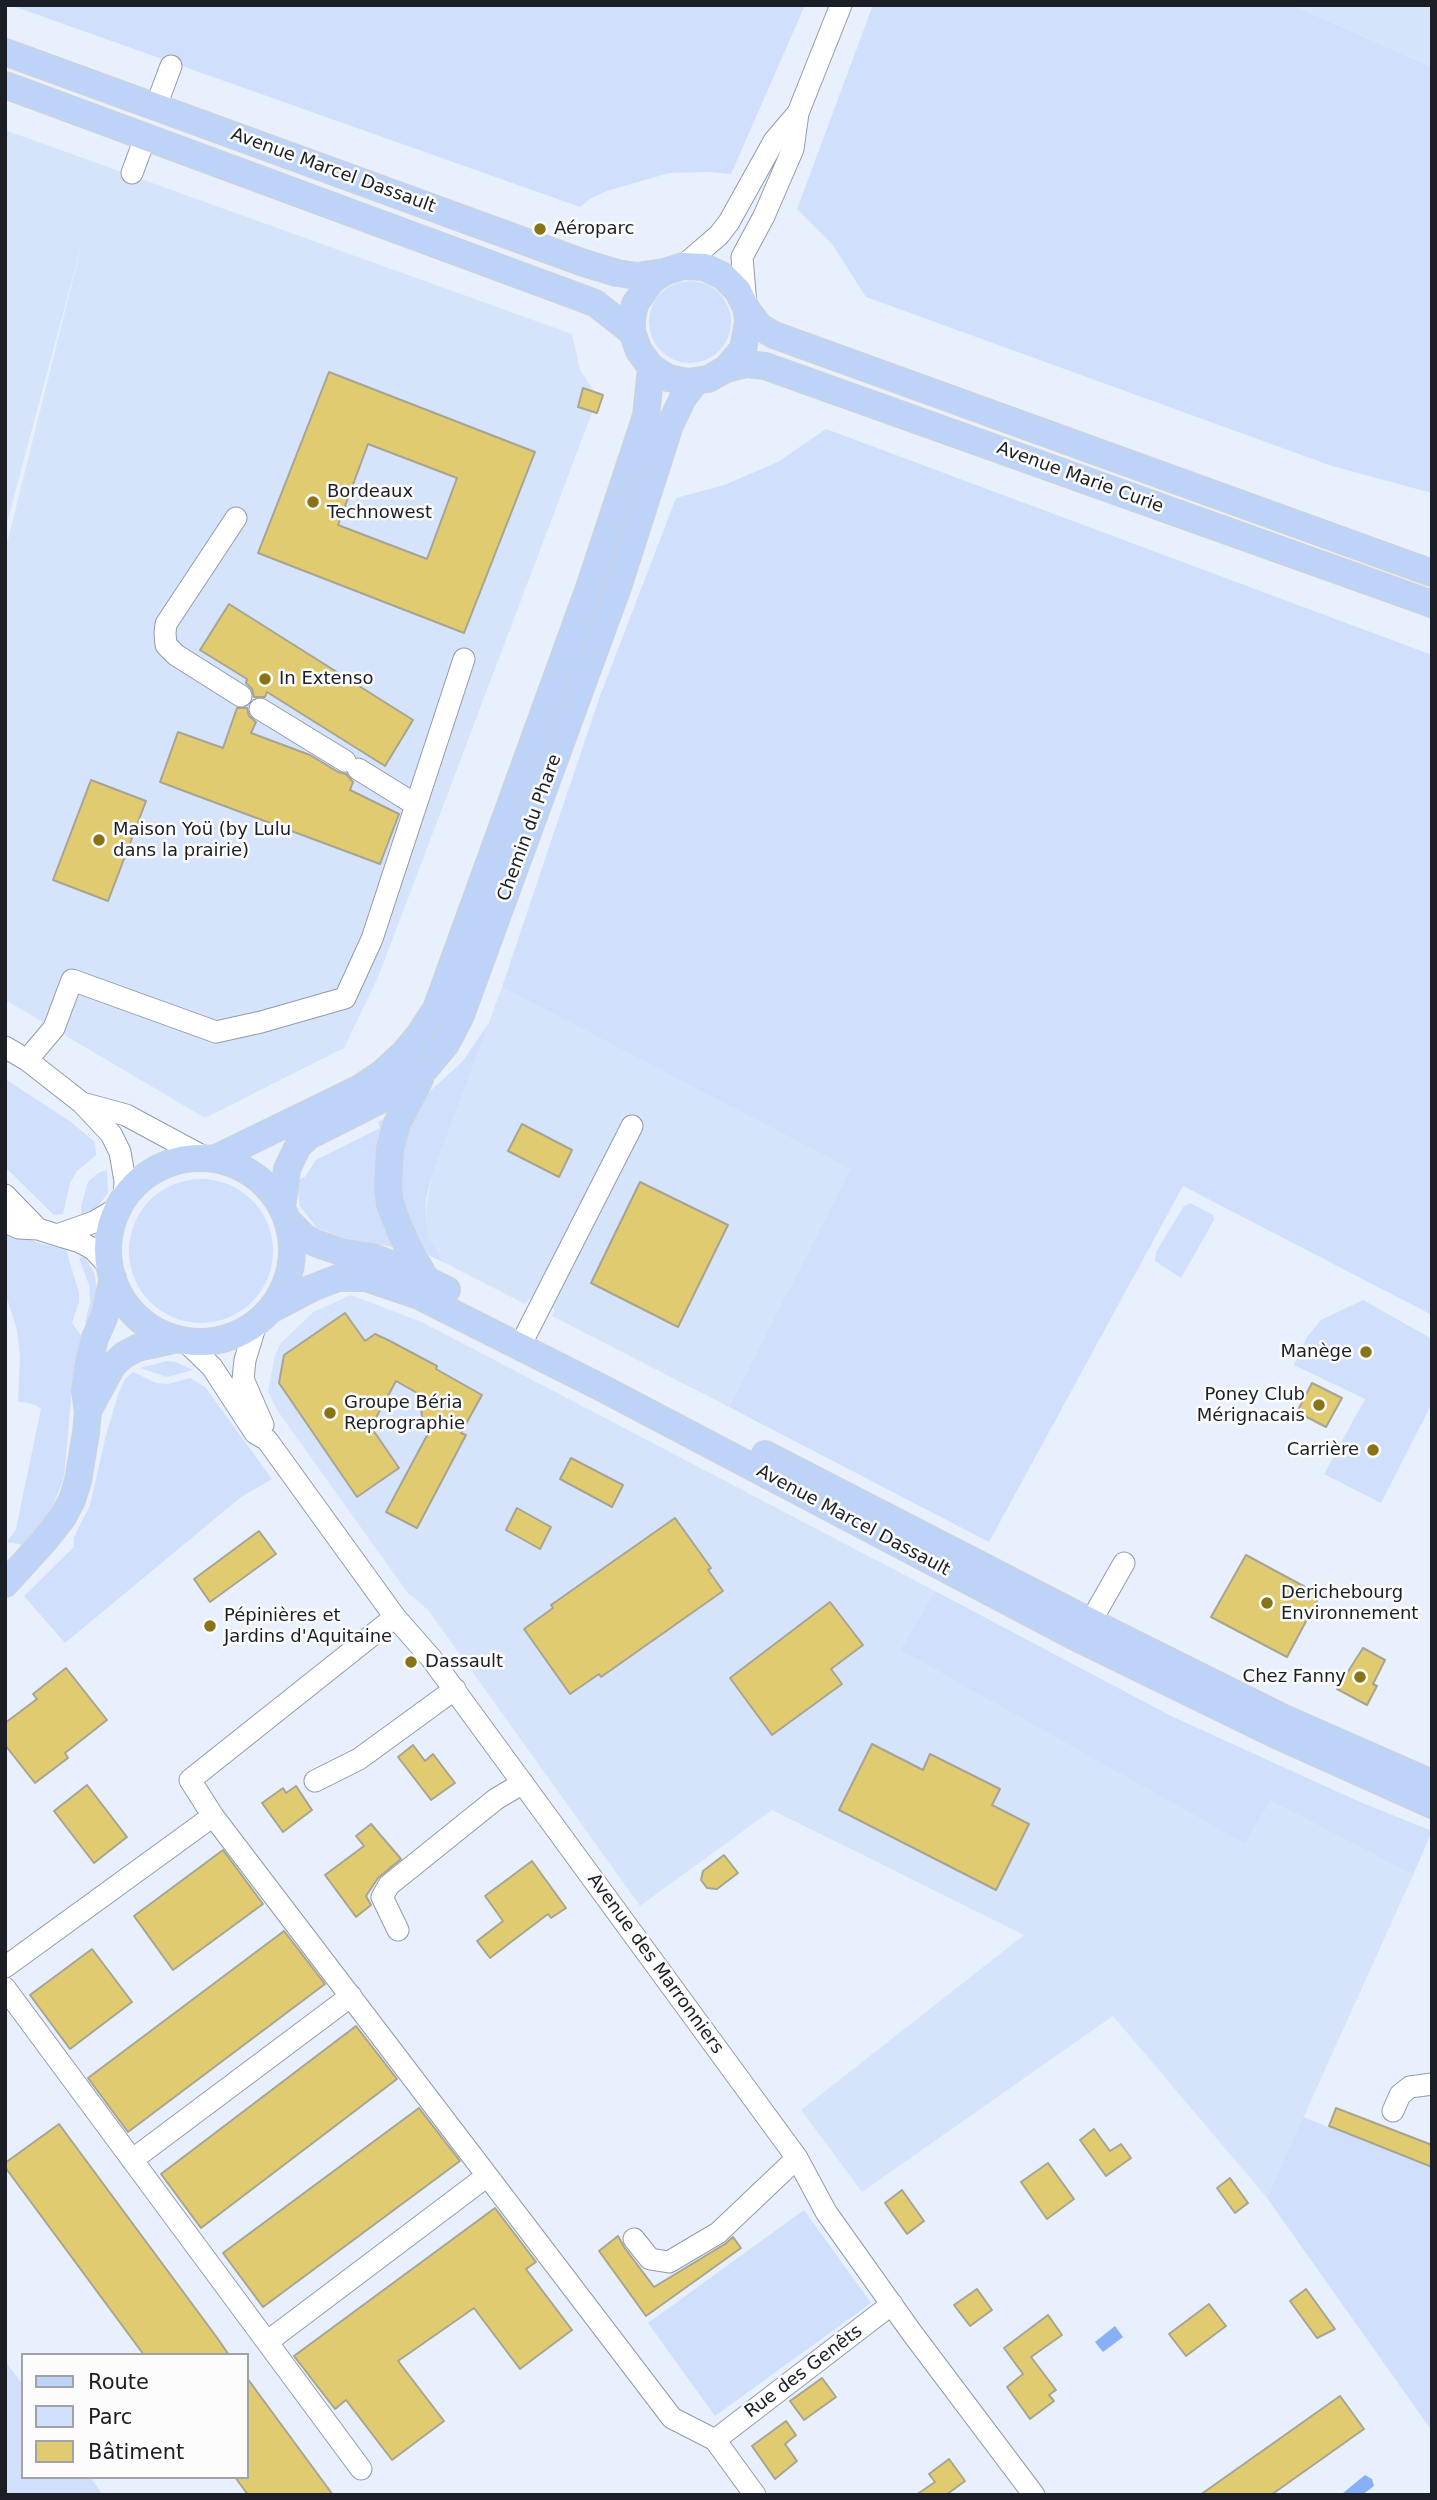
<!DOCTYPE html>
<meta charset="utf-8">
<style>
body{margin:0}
#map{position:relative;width:1437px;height:2500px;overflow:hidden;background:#e8f0fd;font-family:"DejaVu Sans",sans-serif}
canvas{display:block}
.frame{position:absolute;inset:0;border:7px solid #1b1e24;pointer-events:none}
.legend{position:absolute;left:21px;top:2353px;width:228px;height:126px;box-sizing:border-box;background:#fcfcfc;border:2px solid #a2a3a6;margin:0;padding:9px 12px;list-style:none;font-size:21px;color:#1b1e24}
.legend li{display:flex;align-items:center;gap:14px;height:35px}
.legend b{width:35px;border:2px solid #a2a3a6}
</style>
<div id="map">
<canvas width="1437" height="2500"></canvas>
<div class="frame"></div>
<ul class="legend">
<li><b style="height:9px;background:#bed3f8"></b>Route</li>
<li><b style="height:19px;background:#cfdffc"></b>Parc</li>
<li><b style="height:19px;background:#e0cb71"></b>Bâtiment</li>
</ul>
</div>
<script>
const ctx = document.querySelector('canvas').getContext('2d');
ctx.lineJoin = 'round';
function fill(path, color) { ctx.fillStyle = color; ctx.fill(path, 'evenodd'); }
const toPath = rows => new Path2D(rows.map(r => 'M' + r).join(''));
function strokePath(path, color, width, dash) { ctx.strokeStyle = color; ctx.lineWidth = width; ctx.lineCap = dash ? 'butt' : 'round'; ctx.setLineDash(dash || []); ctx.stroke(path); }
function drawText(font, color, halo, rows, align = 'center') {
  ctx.font = font + ' "DejaVu Sans",sans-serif'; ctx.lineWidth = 5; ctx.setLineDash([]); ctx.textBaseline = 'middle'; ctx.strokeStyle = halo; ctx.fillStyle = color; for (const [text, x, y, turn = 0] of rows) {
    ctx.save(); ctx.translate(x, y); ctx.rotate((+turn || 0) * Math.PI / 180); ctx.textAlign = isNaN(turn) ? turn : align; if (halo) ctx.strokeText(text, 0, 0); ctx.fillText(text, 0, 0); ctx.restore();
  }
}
fill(toPath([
 [1292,5,1432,5,1432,67],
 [5,130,572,334,580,370,598,397,379,975,344,1048,205,1118,5,1000,5,551,83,239,5,530],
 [502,987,852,1169,729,1407,552,1316,555,1310,530,1298,525,1304,445,1263,429,1238,425,1216,431,1178],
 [351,1295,424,1323,935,1591,900,1650,1243,1842,1271,1801,1413,1875,1267,2198,1113,2016,862,2192,801,2110,1024,1935,772,1810,640,1906,428,1610,407,1592,277,1410,268,1391,275,1355,281,1343,313,1312]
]), '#d6e4fb');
fill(toPath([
 [10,5,805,5,731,174,708,172,669,173,607,191,591,198,580,207],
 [873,5,1292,5,1432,67,1432,493,1332,466,866,297,832,244,797,209],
 '649 322a41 41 0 1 1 82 0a41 41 0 1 1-82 0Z',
 [826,429,1432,655,1432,1315,1183,1186,989,1542,729,1407,851,1169,502,987,600,696,676,498,724,485,778,462],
 [489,1023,431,1178,426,1199,425,1216,429,1238,445,1263,414,1248,394,1166,416,1104,462,1062],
 [5,1079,71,1122,95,1142,96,1155,77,1171,70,1183,63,1214,54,1215,5,1167],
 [394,1113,395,1244,392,1247,344,1238,317,1228,300,1206,297,1189,298,1180,305,1177,316,1160,380,1128,378,1122],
 [107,1170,108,1193,96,1209,81,1219,81,1206,88,1182,98,1173],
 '129 1251a72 72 0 1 1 144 0a72 72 0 1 1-144 0Z',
 [1190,1203,1213,1215,1214,1220,1181,1278,1155,1261,1156,1252,1184,1206],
 [5,1231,42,1244,66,1249,79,1293,79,1302,72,1323,85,1341,72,1388,64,1477,49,1517,28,1546,7,1542,16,1529,41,1409,36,1405,18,1401,20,1357,17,1330,5,1292],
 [84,1256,94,1273,99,1299,92,1326,85,1322,90,1303,89,1285,79,1258],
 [1363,1300,1432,1339,1432,1403,1381,1503,1324,1474,1365,1399,1294,1365,1307,1337,1321,1320],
 [167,1361,176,1362,193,1370,167,1377,140,1368],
 [133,1372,156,1383,168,1384,190,1378,205,1387,272,1479,241,1497,65,1643,24,1596,74,1547,74,1537,90,1505,106,1435,119,1392,125,1379],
 [935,1591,1171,1716,1360,1802,1432,1831,1413,1875,1271,1801,1244,1843,900,1650],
 [1303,2117,1432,2168,1432,2431,1267,2198],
 [804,2210,871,2303,715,2416,648,2323],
 [5,2361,23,2385,23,2477,90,2477,103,2495,5,2495]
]), '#cfdffc');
fill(toPath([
 [1115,2326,1123,2337,1103,2352,1095,2342],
 [1365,2475,1372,2479,1374,2486,1362,2495,1345,2495,1343,2493]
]), '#88b0f8');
const building = toPath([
 [329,372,535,452,464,633,258,553,329,372],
 [368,444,457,478,427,559,338,525,368,444],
 [583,388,603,395,597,413,578,407,583,388],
 [229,604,413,720,385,766,267,692,265,697,254,697,252,689,246,683,247,679,200,650,229,604],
 [237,708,247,708,249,716,256,722,251,733,310,755,338,772,346,774,353,782,350,790,399,814,380,864,160,782,178,732,223,748,237,708],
 [91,780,146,801,108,901,53,880,91,780],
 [522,1124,572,1150,559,1177,508,1151,522,1124],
 [640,1182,728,1225,678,1327,591,1283,640,1182],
 [345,1313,365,1341,375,1334,388,1340,437,1366,436,1369,482,1395,461,1433,466,1435,417,1528,386,1512,431,1428,423,1423,419,1394,396,1381,371,1427,399,1468,357,1497,279,1383,284,1355,345,1313],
 [1312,1383,1342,1398,1326,1427,1297,1412,1312,1383],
 [571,1458,623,1485,612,1507,560,1479,571,1458],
 [517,1508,551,1527,540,1549,506,1530,517,1508],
 [675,1518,711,1568,708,1570,723,1591,601,1677,599,1674,570,1694,524,1629,553,1608,551,1605,675,1518],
 [259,1531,276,1554,210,1602,194,1579,259,1531],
 [1246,1555,1320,1595,1287,1657,1211,1617,1246,1555],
 [830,1602,863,1645,831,1669,842,1684,772,1735,730,1678,830,1602],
 [1363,1648,1385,1660,1373,1684,1377,1686,1367,1705,1337,1689,1363,1648],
 [66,1668,107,1720,65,1753,68,1758,35,1783,5,1745,5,1723,37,1699,33,1694,66,1668],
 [872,1744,923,1770,930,1754,1000,1789,992,1805,1029,1824,996,1890,839,1810,872,1744],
 [413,1745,425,1761,433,1754,455,1783,431,1800,398,1757,413,1745],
 [87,1785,127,1837,94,1863,54,1811,87,1785],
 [296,1786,312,1810,283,1832,262,1803,283,1788,286,1793,296,1786],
 [371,1824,401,1859,378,1878,366,1896,371,1905,356,1917,325,1875,364,1846,356,1836,371,1824],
 [223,1850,263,1904,173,1970,134,1916,223,1850],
 [724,1855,738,1873,717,1889,707,1888,701,1880,703,1871,724,1855],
 [532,1861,566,1908,551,1918,548,1914,490,1958,477,1941,503,1921,485,1896,532,1861],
 [284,1931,325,1984,128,2132,88,2078,284,1931],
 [92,1949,132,2002,70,2049,30,1995,92,1949],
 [356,2026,397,2079,201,2228,161,2174,356,2026],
 [419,2108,460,2161,263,2307,223,2253,419,2108],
 [1336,2108,1432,2145,1432,2167,1329,2126,1336,2108],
 [59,2124,218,2339,229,2355,144,2355,5,2167,5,2163,59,2124],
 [1094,2129,1110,2151,1121,2144,1131,2158,1106,2176,1080,2140,1094,2129],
 [1048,2163,1074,2199,1047,2219,1021,2182,1048,2163],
 [1230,2178,1248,2203,1235,2213,1217,2188,1230,2178],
 [902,2190,924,2221,907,2234,885,2203,902,2190],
 [495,2208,536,2262,526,2269,572,2330,520,2369,474,2308,398,2361,444,2421,392,2460,346,2400,335,2409,294,2356,495,2208],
 [618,2236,624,2247,654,2287,725,2244,733,2237,741,2248,646,2316,599,2251,618,2236],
 [977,2289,992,2310,970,2326,954,2305,977,2289],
 [1306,2289,1335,2329,1317,2338,1290,2301,1306,2289],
 [1209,2304,1226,2326,1186,2356,1169,2334,1209,2304],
 [1048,2315,1062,2335,1031,2357,1056,2390,1049,2395,1054,2401,1030,2419,1007,2387,1023,2374,1004,2348,1048,2315],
 [247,2378,333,2495,248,2495,235,2477,247,2477,247,2378],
 [822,2378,836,2397,804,2420,790,2401,822,2378],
 [1340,2396,1364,2429,1271,2495,1200,2495,1340,2396],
 [786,2421,796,2435,785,2444,797,2461,775,2479,752,2446,786,2421],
 [949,2459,965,2481,946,2495,916,2495,935,2482,929,2474,949,2459]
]);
fill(building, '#e0cb71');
strokePath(building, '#a8a492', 2);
const minor = toPath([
 [156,106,171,66],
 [132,173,145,138],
 [683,266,719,235,729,222,774,141,797,114],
 [746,305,742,257,764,216,793,149,798,113,841,5],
 [236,518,166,624,165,633,166,645,176,655,241,696],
 [260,709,345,761],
 [358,769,416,805],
 [5,1047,27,1060,82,1103],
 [27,1060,54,1028,72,980,216,1032,261,1022,345,998,372,939,464,659],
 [5,1195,38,1229],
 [124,1198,125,1181,120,1152,111,1134,82,1103,126,1115,204,1157],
 [5,1222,19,1228,38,1229,57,1235],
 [110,1267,93,1249,80,1242,57,1235,94,1222,118,1208],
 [256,1324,245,1360,243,1379,263,1425],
 [185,1341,212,1367,255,1433,267,1440,395,1617,431,1658,797,2158,826,2212,912,2333,1034,2495],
 [520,1346,632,1126],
 [395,1617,190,1780,213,1816,672,2418,715,2440,755,2495],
 [1083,1635,1124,1563],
 [315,1781,359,1759,455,1689],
 [398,1930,382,1897,389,1885,496,1799,523,1783],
 [5,1967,213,1816],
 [5,1988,361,2469],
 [1393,2111,1400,2095,1410,2087,1432,2084],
 [132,2160,351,1996],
 [634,2239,650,2259,669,2262,718,2233,797,2158],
 [267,2342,487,2176],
 [715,2440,892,2304]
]);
const major = toPath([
 [5,52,584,263,617,273,637,276,664,272],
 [5,85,595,303,632,332],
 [747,310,748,323,743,349,726,369,708,379,688,382,668,378,651,367,639,351,632,332,632,318,635,304,652,280,664,272,683,266,704,267,723,276,738,291,747,310,760,327,774,335,1432,573],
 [726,369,747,364,765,366,1432,604],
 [420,1079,397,1123,390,1149,388,1187,390,1204,400,1230,411,1254,426,1279],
 '108 1250a92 92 0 1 1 184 0a92 92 0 1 1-184 0Z',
 [214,1159,360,1088,381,1074,404,1053,419,1035,436,1009,589,588,646,416,651,367],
 [282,1207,287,1169,298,1146,309,1136,398,1091,426,1068,446,1044,461,1015,618,587,670,425,683,398,696,381],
 [288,1221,304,1237,315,1243,341,1252,372,1257,399,1267,447,1290],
 [272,1309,312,1288,338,1278,366,1278,419,1296,602,1388,1081,1640,1276,1735,1432,1805],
 [90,1407,113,1365,124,1355,137,1348,178,1339],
 [765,1454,1091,1622,1284,1718,1432,1783],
 [5,1584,45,1540,63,1517,72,1500,78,1481,86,1433,88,1412,85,1391,89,1363,95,1338,104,1318,113,1278]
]);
strokePath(minor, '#929bab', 23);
strokePath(major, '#d1d2d3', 28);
strokePath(minor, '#fff', 21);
strokePath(major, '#bed3f8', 26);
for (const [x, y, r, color] of [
 [540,229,7,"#887417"],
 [313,502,7,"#887417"],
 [265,679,7,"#887417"],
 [99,840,7,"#887417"],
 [1366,1352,7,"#887417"],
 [1319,1405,7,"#887417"],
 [330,1413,7,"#887417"],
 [1373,1450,7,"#887417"],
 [1267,1603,7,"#887417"],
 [210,1626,7,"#887417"],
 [411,1662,7,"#887417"],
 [1360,1677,7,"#887417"]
]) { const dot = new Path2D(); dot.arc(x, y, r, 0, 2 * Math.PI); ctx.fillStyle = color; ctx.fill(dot); strokePath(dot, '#fcfcfc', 2.5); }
drawText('18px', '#1b1e24', '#fcfcfc', [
 ["Avenue Marcel Dassault",333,171,20],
 ["Avenue Marie Curie",1080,478,20],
 ["Chemin du Phare",530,828,-70],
 ["Avenue Marcel Dassault",853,1521,28],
 ["Avenue des Marronniers",655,1964,54],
 ["Rue des Genêts",804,2372,-37]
]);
drawText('18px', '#1b1e24', '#fcfcfc', [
 ["Aéroparc",554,229],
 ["Bordeaux",327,492],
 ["Technowest",327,513],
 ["In Extenso",279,679],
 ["Maison Yoü (by Lulu",113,830],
 ["dans la prairie)",113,851],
 ["Manège",1352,1352,"right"],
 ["Poney Club",1305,1395,"right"],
 ["Mérignacais",1305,1416,"right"],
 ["Groupe Béria",344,1403],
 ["Reprographie",344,1424],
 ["Carrière",1359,1450,"right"],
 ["Derichebourg",1281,1593],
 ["Environnement",1281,1614],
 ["Pépinières et",224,1616],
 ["Jardins d'Aquitaine",224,1637],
 ["Dassault",425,1662],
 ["Chez Fanny",1346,1677,"right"]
], 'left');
</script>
